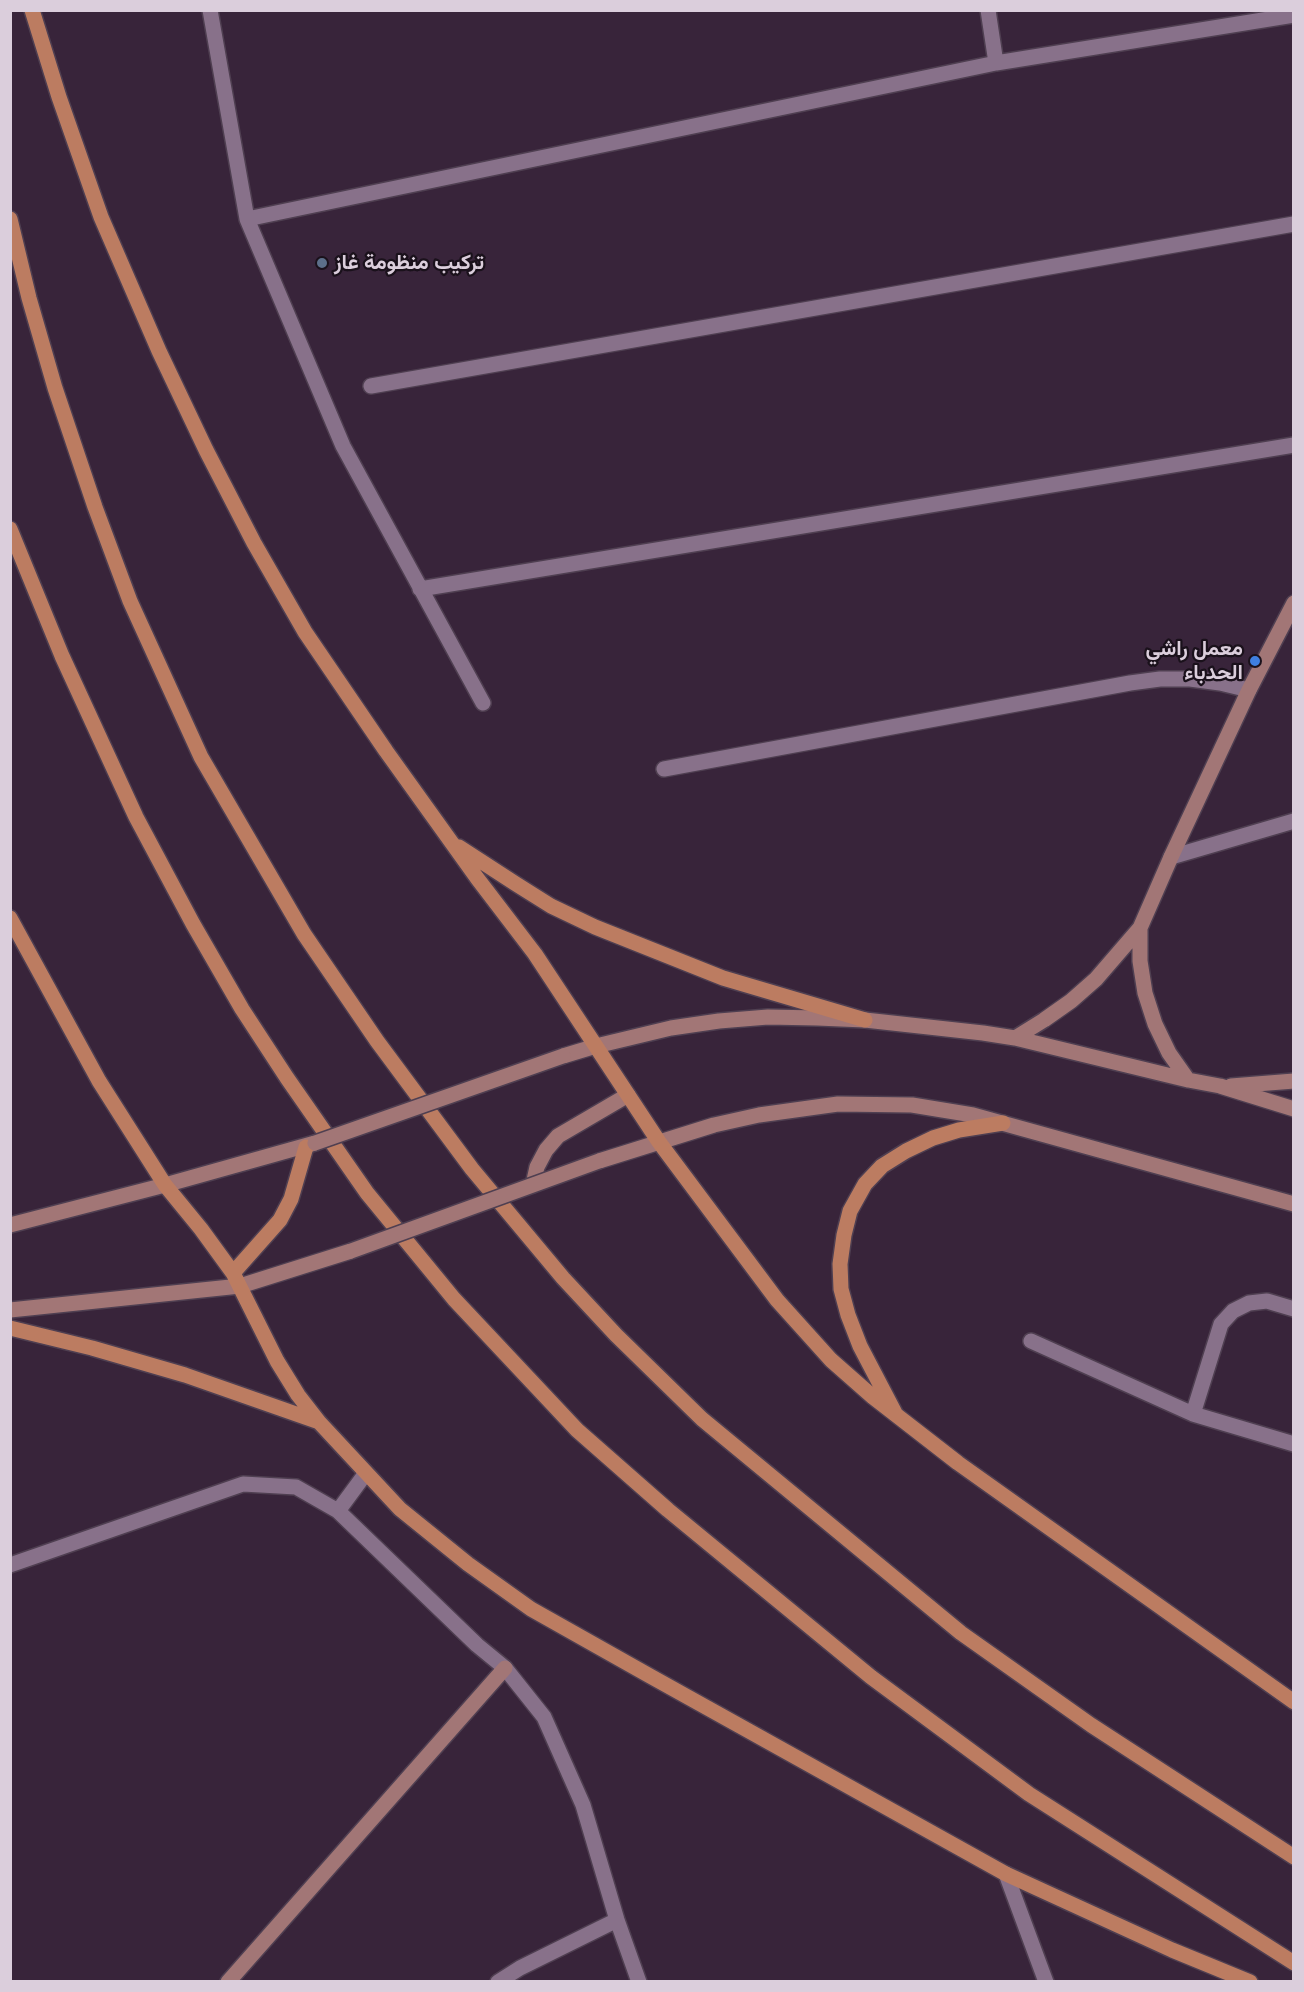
<!DOCTYPE html>
<meta charset="utf-8">
<style>
body{margin:0}
#map{position:relative;width:1304px;height:1992px;overflow:hidden;background:#38243a;font-family:"Open Sans",sans-serif}
canvas{display:block}
.frame{position:absolute;inset:0;border:12px solid #dbcedc;pointer-events:none}
</style>
<div id="map">
<canvas width="1304" height="1992"></canvas>
<div class="frame"></div>
</div>
<script>
const ctx = document.querySelector('canvas').getContext('2d');
ctx.lineJoin = 'round';
const toPath = rows => new Path2D(rows.map(r => 'M' + r).join(''));
function strokePath(path, color, width, dash) { ctx.strokeStyle = color; ctx.lineWidth = width; ctx.lineCap = dash ? 'butt' : 'round'; ctx.setLineDash(dash || []); ctx.stroke(path); }
function drawText(font, color, halo, rows, align = 'center') {
  ctx.font = font + ' "Open Sans",Vazirmatn,sans-serif'; ctx.lineWidth = 4.5; ctx.setLineDash([]); ctx.textBaseline = 'middle'; ctx.strokeStyle = halo; ctx.fillStyle = color; for (const [text, x, y, turn = 0] of rows) {
    ctx.save(); ctx.translate(x, y); ctx.rotate((+turn || 0) * Math.PI / 180); ctx.textAlign = isNaN(turn) ? turn : align; if (halo) ctx.strokeText(text, 0, 0); ctx.fillText(text, 0, 0); ctx.restore();
  }
}
const street = toPath([
 [210,10,247,219,343,446,483,703],
 [988,10,996,63],
 [247,219,996,63,1294,15],
 [371,386,1294,224],
 [420,589,1294,445],
 [664,769,1130,683,1160,679,1190,679,1220,683,1249,690],
 [1171,857,1294,821],
 [1031,1341,1193,1414,1294,1444],
 [1193,1414,1221,1324,1233,1311,1249,1303,1267,1301,1294,1309],
 [338,1511,477,1645,505,1668,544,1717,583,1805,617,1920,639,1982],
 [10,1565,243,1484,296,1487,338,1511,366,1473],
 [1006,1874,1046,1982],
 [498,1982,520,1968,617,1920]
]);
const secondary = toPath([
 [1140,928,1140,961,1145,993,1155,1024,1169,1053,1188,1080],
 [1015,1038,1044,1020,1071,1001,1096,979,1140,928,1171,857,1249,690,1294,603],
 [563,1056,596,1046,671,1028,719,1021,768,1017,817,1018,865,1020,983,1033,1015,1038,1188,1080,1220,1086,1294,1109],
 [1231,1086,1294,1081],
 [599,1161,714,1125,759,1115,838,1104,912,1105,973,1115,1294,1204],
 [533,1185,537,1167,546,1150,558,1136,628,1095],
 [10,1225,165,1185,315,1143],
 [10,1310,240,1286,351,1251],
 [228,1982,505,1668]
]);
const primary = toPath([
 [32,10,59,97,101,217,159,351,206,450,254,543,305,632,386,751,477,878,535,954,659,1142,777,1300,831,1360,873,1397,958,1463,1294,1702],
 [10,219,29,298,55,388,95,507,130,601,201,757,304,934,377,1041,472,1169,563,1278,616,1335,702,1419,961,1633,1091,1725,1294,1857],
 [10,529,62,656,136,817,193,924,242,1009,287,1078,367,1193,454,1299,577,1430,668,1510,871,1677,1029,1794,1294,1963],
 [459,847,516,884,551,906,595,927,723,978,865,1020],
 [10,918,99,1081,165,1185,201,1229,233,1273,277,1361,298,1395,319,1422,400,1509,468,1564,531,1609,650,1676,1006,1874,1172,1950,1250,1982],
 [233,1273,280,1220,291,1199,306,1147],
 [10,1328,92,1348,185,1375,319,1422],
 [895,1413,860,1346,848,1315,841,1289,840,1264,844,1235,850,1211,865,1184,882,1166,906,1151,933,1138,959,1130,1003,1123]
]);
strokePath(street, '#4f3f51', 18);
strokePath(secondary, '#4f3f51', 18);
strokePath(primary, '#4f3f51', 18);
strokePath(street, '#88718a', 15);
strokePath(secondary, '#a27676', 15);
strokePath(primary, '#bc7c61', 15);
const secondaryBridge = toPath([
 [315,1143,563,1056],
 [351,1251,599,1161]
]);
strokePath(secondaryBridge, '#4f3f51', 18, []);
strokePath(secondaryBridge, '#a27676', 15);
for (const [x, y, r, color] of [
 [322,263,6,"#5c6f8a"],
 [1255,661,6,"#3f7fe0"]
]) { const dot = new Path2D(); dot.arc(x, y, r, 0, 2 * Math.PI); ctx.fillStyle = color; ctx.fill(dot); strokePath(dot, '#1a111b', 2); }
drawText('bold 21px', '#dbcedc', '#1a111b', [
 ["تركيب منظومة غاز",334,263],
 ["معمل راشي",1243,649,"right"],
 ["الحدباء",1243,673,"right"]
], 'left');
</script>
